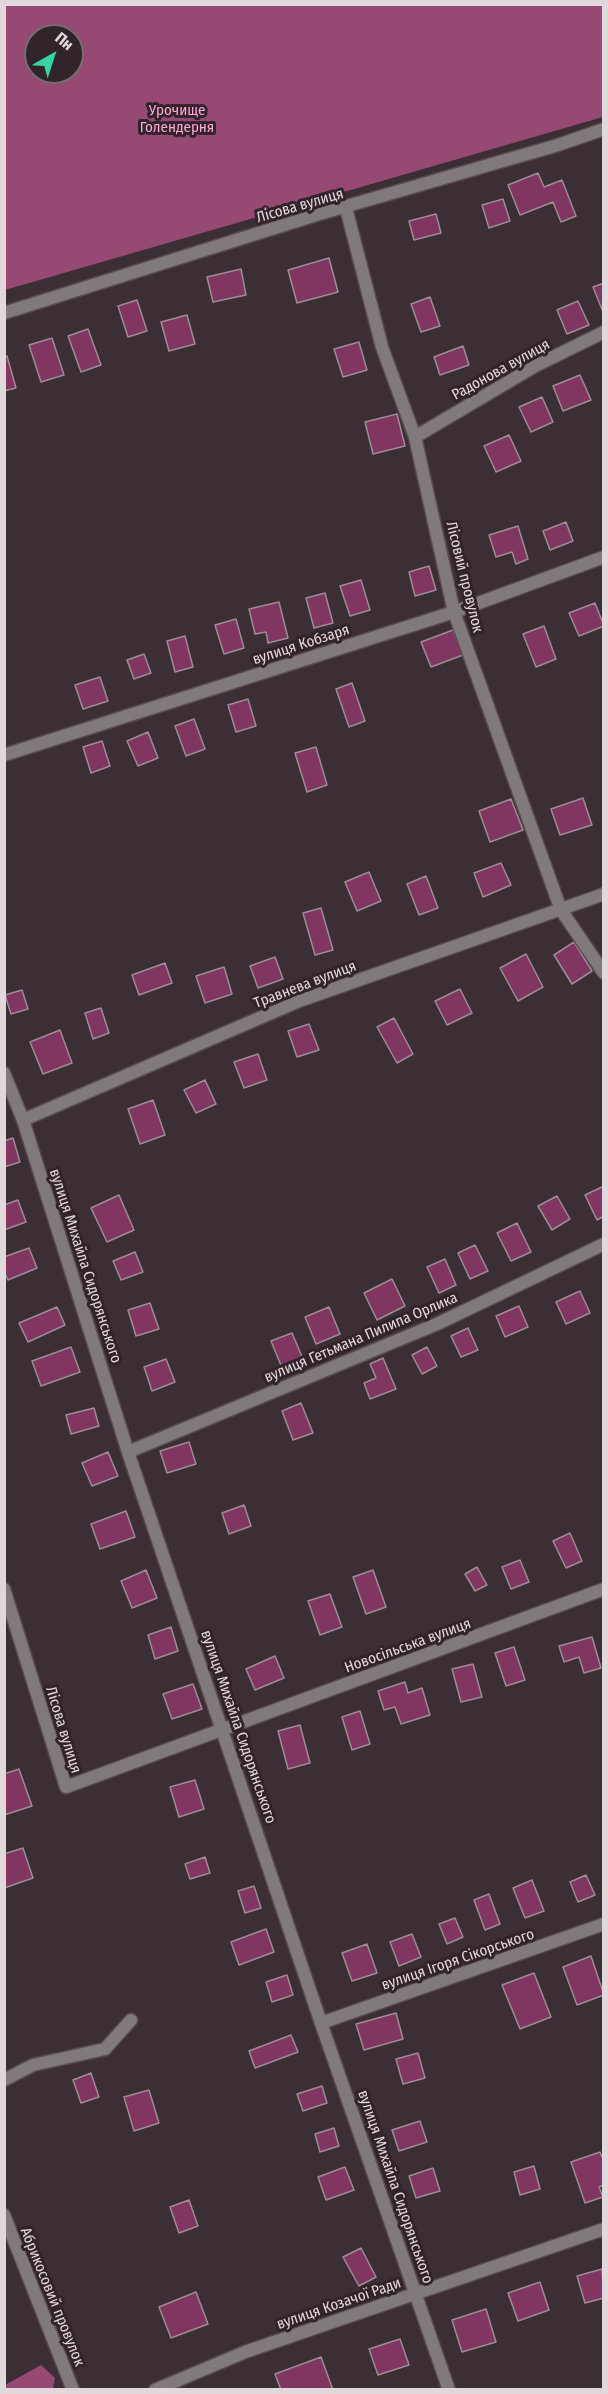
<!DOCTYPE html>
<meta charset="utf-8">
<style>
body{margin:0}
#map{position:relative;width:608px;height:2394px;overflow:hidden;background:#3b2e34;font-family:"Fira Sans Condensed",sans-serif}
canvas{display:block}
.frame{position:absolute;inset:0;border:6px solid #e1d8dc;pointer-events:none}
.north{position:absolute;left:24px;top:24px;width:60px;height:60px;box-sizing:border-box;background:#31242a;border:2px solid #776c71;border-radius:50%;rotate:39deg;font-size:16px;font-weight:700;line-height:24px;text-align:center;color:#e1d8dc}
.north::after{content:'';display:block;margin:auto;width:21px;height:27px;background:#3ad4a4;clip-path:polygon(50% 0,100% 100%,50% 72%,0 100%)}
</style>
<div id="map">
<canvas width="608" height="2394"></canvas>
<div class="frame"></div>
<div class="north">Пн</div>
</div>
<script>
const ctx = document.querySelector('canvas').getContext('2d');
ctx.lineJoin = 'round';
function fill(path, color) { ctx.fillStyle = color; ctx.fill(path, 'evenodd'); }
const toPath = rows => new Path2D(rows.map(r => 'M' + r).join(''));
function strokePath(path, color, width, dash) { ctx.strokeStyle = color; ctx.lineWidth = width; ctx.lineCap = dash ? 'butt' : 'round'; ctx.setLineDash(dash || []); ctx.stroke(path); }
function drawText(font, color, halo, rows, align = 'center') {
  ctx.font = font + ' "Fira Sans Condensed",sans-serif'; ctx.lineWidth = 6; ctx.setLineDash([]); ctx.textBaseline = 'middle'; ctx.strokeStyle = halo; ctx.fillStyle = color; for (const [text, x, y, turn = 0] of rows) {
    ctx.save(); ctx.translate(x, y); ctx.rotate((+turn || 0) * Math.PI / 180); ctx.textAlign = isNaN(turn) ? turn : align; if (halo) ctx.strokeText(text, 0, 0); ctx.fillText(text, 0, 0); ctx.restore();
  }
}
fill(toPath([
 [5,4,603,5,603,117,5,290],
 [36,36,72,36,72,72,36,72],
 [41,2365,55,2378,53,2389,5,2389,5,2385]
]), '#954973');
const building = toPath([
 [538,173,544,187,562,180,576,216,561,222,553,202,520,215,508,185,538,173],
 [503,199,510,221,489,228,482,205,503,199],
 [436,214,441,233,414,240,409,221,436,214],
 [329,258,338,292,297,303,288,270,329,258],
 [241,269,246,295,213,302,207,277,241,269],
 [604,283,604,312,603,312,593,287,604,283],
 [430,297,440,326,421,332,411,304,430,297],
 [137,300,147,331,128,337,118,306,137,300],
 [578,301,589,325,567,334,557,310,578,301],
 [187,315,195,344,169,351,161,322,187,315],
 [88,329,101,365,81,372,68,336,88,329],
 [52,338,64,375,41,382,29,345,52,338],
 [359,342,367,370,343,377,334,349,359,342],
 [463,346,469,365,440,375,434,357,463,346],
 [7,356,16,388,4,391,4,357,7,356],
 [580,375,591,400,563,411,553,386,580,375],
 [542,397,553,422,531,432,519,407,542,397],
 [397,414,405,446,373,454,365,422,397,414],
 [509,435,521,461,496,472,484,446,509,435],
 [566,522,573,541,550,550,543,531,566,522],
 [518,526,528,559,516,564,512,552,496,557,489,535,518,526],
 [429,566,436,590,415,596,409,572,429,566],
 [361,580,370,610,350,616,340,586,361,580],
 [325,593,333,623,314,628,306,598,325,593],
 [279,602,288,638,268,643,266,632,255,634,249,609,279,602],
 [595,603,604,626,579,636,569,613,595,603],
 [236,619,244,648,224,654,215,625,236,619],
 [544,626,556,659,536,667,523,634,544,626],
 [453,630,463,655,431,667,421,642,453,630],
 [185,636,193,667,175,672,167,641,185,636],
 [144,654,151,673,134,679,127,660,144,654],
 [100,677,108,701,83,709,75,685,100,677],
 [352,683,365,721,349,727,336,689,352,683],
 [248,699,256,726,236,732,228,705,248,699],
 [194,719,205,749,186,756,175,726,194,719],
 [148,732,158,758,138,766,127,741,148,732],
 [102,741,110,766,91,773,83,747,102,741],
 [316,747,327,785,307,792,295,753,316,747],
 [583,798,592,825,560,835,551,809,583,798],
 [511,799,523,830,490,842,479,811,511,799],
 [501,863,511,885,483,897,474,873,501,863],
 [369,872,381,901,357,911,345,882,369,872],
 [426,876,438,908,419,915,407,884,426,876],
 [321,908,333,950,315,955,303,913,321,908],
 [574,942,592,971,572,984,554,955,574,942],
 [526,954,543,987,518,1001,500,968,526,954],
 [275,957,283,979,258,988,250,966,275,957],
 [165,963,172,983,139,995,132,975,165,963],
 [224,967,232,994,205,1003,196,976,224,967],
 [460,989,472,1013,447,1025,435,1001,460,989],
 [22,990,28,1009,11,1014,5,995,22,990],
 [101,1008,109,1033,93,1039,85,1013,101,1008],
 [394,1018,413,1054,397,1063,377,1027,394,1018],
 [309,1024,319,1050,297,1057,288,1031,309,1024],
 [60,1030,72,1063,43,1074,30,1042,60,1030],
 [258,1054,267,1080,244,1088,234,1062,258,1054],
 [205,1080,216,1104,196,1113,184,1090,205,1080],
 [153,1100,165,1135,140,1144,128,1109,153,1100],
 [13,1138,20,1162,4,1167,4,1141,13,1138],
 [604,1186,604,1216,597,1220,585,1195,604,1186],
 [119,1195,134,1230,107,1242,91,1208,119,1195],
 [557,1196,570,1219,552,1230,538,1206,557,1196],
 [18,1200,26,1222,4,1230,4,1205,18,1200],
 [517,1223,531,1252,511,1261,497,1233,517,1223],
 [475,1245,488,1271,470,1279,458,1253,475,1245],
 [29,1248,37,1268,8,1280,4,1272,4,1257,29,1248],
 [135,1252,143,1272,121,1280,113,1261,135,1252],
 [445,1259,456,1285,439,1293,427,1267,445,1259],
 [392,1279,405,1306,377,1320,364,1293,392,1279],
 [580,1291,590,1313,566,1324,556,1302,580,1291],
 [150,1303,159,1329,136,1336,128,1310,150,1303],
 [519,1306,528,1327,505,1337,496,1316,519,1306],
 [57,1307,65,1325,28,1342,19,1323,57,1307],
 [329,1307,340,1334,316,1344,305,1317,329,1307],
 [468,1328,478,1350,461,1357,451,1336,468,1328],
 [292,1333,303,1359,282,1368,271,1341,292,1333],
 [71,1347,80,1372,41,1386,32,1361,71,1347],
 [427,1347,437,1366,422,1374,412,1355,427,1347],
 [383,1358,396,1389,370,1399,364,1383,376,1378,370,1364,383,1358],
 [166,1359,175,1382,152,1391,144,1367,166,1359],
 [301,1403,313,1433,293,1440,282,1411,301,1403],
 [94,1408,99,1426,71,1434,66,1415,94,1408],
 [189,1442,196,1464,167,1473,160,1451,189,1442],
 [108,1452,118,1476,92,1486,82,1463,108,1452],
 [244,1505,251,1526,229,1534,222,1513,244,1505],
 [126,1511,135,1537,100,1549,91,1524,126,1511],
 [570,1533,582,1561,566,1568,553,1541,570,1533],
 [520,1560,529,1582,511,1589,502,1567,520,1560],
 [477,1567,487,1585,475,1591,465,1574,477,1567],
 [146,1570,157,1598,132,1608,121,1581,146,1570],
 [373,1570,386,1607,366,1614,353,1577,373,1570],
 [330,1594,342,1627,320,1635,308,1601,330,1594],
 [171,1627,178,1651,155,1659,148,1635,171,1627],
 [592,1637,601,1668,584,1673,579,1657,564,1662,559,1646,592,1637],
 [514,1647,525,1680,506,1686,495,1653,514,1647],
 [275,1656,284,1678,255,1690,246,1669,275,1656],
 [473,1664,482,1697,461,1702,452,1669,473,1664],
 [405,1682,408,1693,422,1688,430,1715,401,1724,395,1707,384,1710,378,1691,405,1682],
 [193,1684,202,1709,172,1719,163,1694,193,1684],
 [360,1711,370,1744,352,1750,342,1717,360,1711],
 [300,1725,310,1763,288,1769,278,1731,300,1725],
 [19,1769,32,1806,4,1815,4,1774,19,1769],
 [195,1780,204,1809,179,1817,170,1787,195,1780],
 [23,1848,33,1878,4,1888,4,1854,23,1848],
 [205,1857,210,1873,190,1879,185,1864,205,1857],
 [586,1875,595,1895,578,1902,570,1882,586,1875],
 [532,1880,544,1911,525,1918,513,1888,532,1880],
 [254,1886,261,1908,245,1913,238,1891,254,1886],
 [489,1894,500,1924,485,1930,474,1900,489,1894],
 [455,1918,463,1937,447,1944,439,1924,455,1918],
 [266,1929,274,1952,239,1965,231,1942,266,1929],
 [412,1934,421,1957,399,1966,390,1942,412,1934],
 [367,1944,377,1973,352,1981,342,1953,367,1944],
 [591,1956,604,1995,577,2005,563,1967,591,1956],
 [534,1973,551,2017,520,2029,502,1985,534,1973],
 [287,1975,293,1995,272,2002,266,1982,287,1975],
 [396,2013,403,2039,364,2050,356,2024,396,2013],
 [291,2035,298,2052,255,2068,249,2051,291,2035],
 [418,2053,425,2078,403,2084,396,2059,418,2053],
 [91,2073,99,2097,81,2103,73,2080,91,2073],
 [322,2086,327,2103,303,2111,297,2094,322,2086],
 [149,2090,159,2123,134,2131,124,2097,149,2090],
 [420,2121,427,2142,399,2151,392,2130,420,2121],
 [334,2128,339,2146,320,2152,315,2134,334,2128],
 [600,2152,604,2162,604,2185,599,2187,603,2197,585,2203,571,2162,600,2152],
 [534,2166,540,2189,520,2195,514,2172,534,2166],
 [345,2167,354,2190,326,2200,318,2177,345,2167],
 [433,2168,440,2191,416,2198,409,2176,433,2168],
 [189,2200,198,2226,179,2233,170,2207,189,2200],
 [361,2248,376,2277,359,2286,343,2257,361,2248],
 [602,2269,604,2298,585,2303,577,2276,602,2269],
 [540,2282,549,2310,518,2321,508,2293,540,2282],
 [196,2292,208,2324,171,2338,159,2307,196,2292],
 [486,2309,496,2342,462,2352,452,2320,486,2309],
 [400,2339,409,2365,378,2375,369,2349,400,2339],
 [321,2357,333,2390,281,2390,275,2374,321,2357]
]);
fill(building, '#803660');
strokePath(building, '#9c8c94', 1.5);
const minor = toPath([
 [346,208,382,347,415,437,454,612,561,910,604,973],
 [4,313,316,215,558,145,604,129],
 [415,437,535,366,604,332],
 [4,755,454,612,604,557],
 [4,1073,23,1120,128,1452,321,2023,449,2390],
 [23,1120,299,1001,604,894],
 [128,1452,437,1324,604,1244],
 [4,1589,66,1787,604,1589],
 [321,2023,604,1924],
 [4,2080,33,2065,105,2049,131,2020],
 [4,2215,73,2390],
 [155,2390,245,2352,604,2229]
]);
strokePath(minor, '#594d52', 15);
strokePath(minor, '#817a7d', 12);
drawText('15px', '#fea8d5', '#31242a', [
 ["Урочище",177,111],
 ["Голендерня",177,128]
]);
drawText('15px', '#e1d8dc', '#31242a', [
 ["Лісова вулиця",300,206,-16],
 ["Радонова вулиця",501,370,-29],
 ["Лісовий провулок",464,577,76],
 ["вулиця Кобзаря",301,645,-18],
 ["Травнева вулиця",305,985,-21],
 ["вулиця Михайла Сидорянського",85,1266,72],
 ["вулиця Гетьмана Пилипа Орлика",361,1338,-23],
 ["Новосільська вулиця",408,1646,-20],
 ["вулиця Михайла Сидорянського",238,1727,71],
 ["Лісова вулиця",63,1730,73],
 ["вулиця Ігоря Сікорського",458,1960,-19],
 ["вулиця Михайла Сидорянського",395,2187,71],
 ["Абрикосовий провулок",52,2297,68],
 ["вулиця Козачої Ради",339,2304,-19]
]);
</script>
